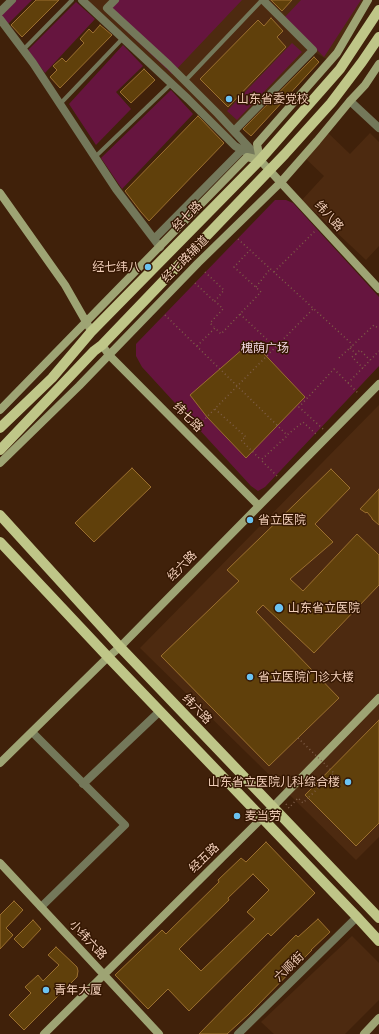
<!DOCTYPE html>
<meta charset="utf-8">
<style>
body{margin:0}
canvas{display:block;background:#40210a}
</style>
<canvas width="379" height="1034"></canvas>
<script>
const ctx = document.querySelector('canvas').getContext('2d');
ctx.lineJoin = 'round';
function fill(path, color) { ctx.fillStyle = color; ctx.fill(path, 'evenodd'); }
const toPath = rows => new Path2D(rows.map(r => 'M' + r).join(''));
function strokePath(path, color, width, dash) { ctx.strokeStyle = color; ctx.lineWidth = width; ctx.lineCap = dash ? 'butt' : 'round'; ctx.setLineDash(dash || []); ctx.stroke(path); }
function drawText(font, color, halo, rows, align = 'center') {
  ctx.font = font + ' "Asap Condensed","Noto Sans SC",sans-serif'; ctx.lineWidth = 3; ctx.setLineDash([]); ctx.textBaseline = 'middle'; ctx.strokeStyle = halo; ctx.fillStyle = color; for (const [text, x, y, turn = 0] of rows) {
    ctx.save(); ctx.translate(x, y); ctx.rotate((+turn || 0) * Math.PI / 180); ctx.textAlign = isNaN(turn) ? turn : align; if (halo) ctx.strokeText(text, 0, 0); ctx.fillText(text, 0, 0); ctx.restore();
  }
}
fill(toPath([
 [83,0,364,0,328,60,313,51,232,138],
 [327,132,350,154,370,133,379,142,379,246,366,260,302,200,324,176,304,157],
 [379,405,379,837,356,860,140,648],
 [352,936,379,963,379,1000,345,1034,274,1034,261,1022]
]), '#4d2a10');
fill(toPath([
 [15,0,32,0,8,24,0,16],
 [118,0,242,0,172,74,106,12],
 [301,0,361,0,324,57,285,17],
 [76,2,95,19,45,73,28,50],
 [292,43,302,52,237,120,227,111],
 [123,45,143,66,116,92,131,109,96,145,69,104],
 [171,90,193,114,122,189,101,158],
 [275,200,286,200,293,203,379,297,379,366,265,487,258,491,251,486,142,367,136,356,136,344]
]), '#66153f');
const building = toPath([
 [36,0,59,0,22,37,11,25,36,0],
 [271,0,292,0,282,11,271,0],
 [271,18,283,31,277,37,286,47,228,107,200,79,258,20,264,26,271,18],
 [100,25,112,35,60,88,50,77,57,70,53,66,62,58,66,62,84,43,80,39,89,29,93,33,100,25],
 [314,57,319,62,251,136,243,129,314,57],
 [144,69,155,80,131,103,120,92,144,69],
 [198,116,224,143,149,221,141,212,125,191,198,116],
 [252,341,305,397,246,458,207,417,190,395,252,341],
 [132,468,151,487,94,542,75,523,132,468],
 [331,469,350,488,315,524,333,542,290,579,303,591,357,534,379,555,379,585,314,653,263,605,256,612,339,698,269,766,161,656,239,581,227,570,331,469],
 [379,489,379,525,372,519,372,518,367,512,366,513,360,509,379,489],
 [379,720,379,823,356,846,305,795,379,720],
 [266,842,315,893,271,936,268,933,189,1011,168,989,148,1009,115,975,162,930,166,934,219,882,218,880,241,858,246,862,266,842],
 [253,874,269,890,247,912,255,919,201,971,179,949,229,900,228,898,253,874],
 [14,901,23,910,6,928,13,935,0,949,0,915,14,901],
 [318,919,330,932,311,950,312,950,249,1014,227,1034,199,1034,296,935,298,937,318,919],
 [33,920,41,929,23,948,14,939,33,920],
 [56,947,77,967,78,971,77,977,24,1030,9,1015,31,993,25,987,38,975,43,981,59,965,48,955,56,947]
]);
fill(building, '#60400b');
strokePath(building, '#9b6f2f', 1);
strokePath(toPath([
 [238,239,353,345,374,325,379,329],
 [205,272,224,290,215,301,223,309,210,323,214,327],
 [274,272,315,231],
 [195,283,214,301],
 [256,287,270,269],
 [240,314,275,347],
 [165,315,287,435,303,422,317,435],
 [197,346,215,328,221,334,261,292,234,267,250,250],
 [350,348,356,354,360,350,370,360],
 [356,354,352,357,363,368],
 [339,358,353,345],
 [348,383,379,351],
 [215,409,246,437,241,440,261,460],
 [197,427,313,309],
 [323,429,299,407,334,369,359,394],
 [277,476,261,460,287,436],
 [286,804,289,808,298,798,303,803,308,798]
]), '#7f5e48', 1.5, [1, 3]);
strokePath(toPath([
 [23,50,72,0],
 [185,81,262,0],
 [60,104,123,38],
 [95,157,171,84]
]), '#74785a', 4);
strokePath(toPath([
 [82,0,188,99,235,146,256,158],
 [115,0,107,8,169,65,218,114,256,155],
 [0,12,12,0],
 [0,19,33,63,116,189,160,247],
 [350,101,379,128],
 [234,131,313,50,263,0],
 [154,239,242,150],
 [32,732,125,825,41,907],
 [83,784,160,711],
 [238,1034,357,917]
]), '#74785a', 8);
strokePath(toPath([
 [260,160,379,289],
 [0,193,65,285,89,327],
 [102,345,109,355,258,505],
 [0,410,247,157,260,160,257,144,337,53,368,0],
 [0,463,79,386,198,263,281,182,317,141,350,101,365,85,379,64],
 [0,763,108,657,120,647,379,384],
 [0,863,159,1034],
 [44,1034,262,818,379,698],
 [364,1034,379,1018]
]), '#9ea474', 8);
strokePath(toPath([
 [0,428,52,378,91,332,260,160,340,69,379,10],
 [0,450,94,351,102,345,285,154,331,103,362,62,379,37],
 [0,515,120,647,379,918],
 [0,542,108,657,357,917,379,941]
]), '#bfc688', 10);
strokePath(toPath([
 [298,738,334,773,308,798]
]), '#7f5e48', 1.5, [1, 3]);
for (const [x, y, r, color] of [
 [229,99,4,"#6bc3f2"],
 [148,267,4,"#6bc3f2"],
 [250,520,4,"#6bc3f2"],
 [279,608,5,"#6bc3f2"],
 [250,677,4,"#6bc3f2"],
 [348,782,4,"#6bc3f2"],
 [237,816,4,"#6bc3f2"],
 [46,990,4,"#6bc3f2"]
]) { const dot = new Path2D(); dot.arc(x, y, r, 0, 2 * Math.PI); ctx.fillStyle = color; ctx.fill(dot); strokePath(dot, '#351702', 1.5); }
drawText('12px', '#f1ceb9', '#351702', [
 ["山东省委党校",237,99],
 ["经七纬八",140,267,"right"],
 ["省立医院",258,520],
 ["山东省立医院",288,608],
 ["省立医院门诊大楼",258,677],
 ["山东省立医院儿科综合楼",340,782,"right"],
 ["麦当劳",245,816],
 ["青年大厦",54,990]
], 'left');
drawText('12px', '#f1ceb9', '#351702', [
 ["经七路",187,216,-45],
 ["纬八路",329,216,48],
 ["经七路辅道",185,259,-45],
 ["纬七路",188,417,45],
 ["经六路",182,566,-46],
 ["纬六路",197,709,46],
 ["经五路",204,858,-44],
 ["小纬六路",88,940,47],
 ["六顺街",289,967,-44]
]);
drawText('12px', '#f0d5de', '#351702', [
 ["槐荫广场",265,348]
]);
</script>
